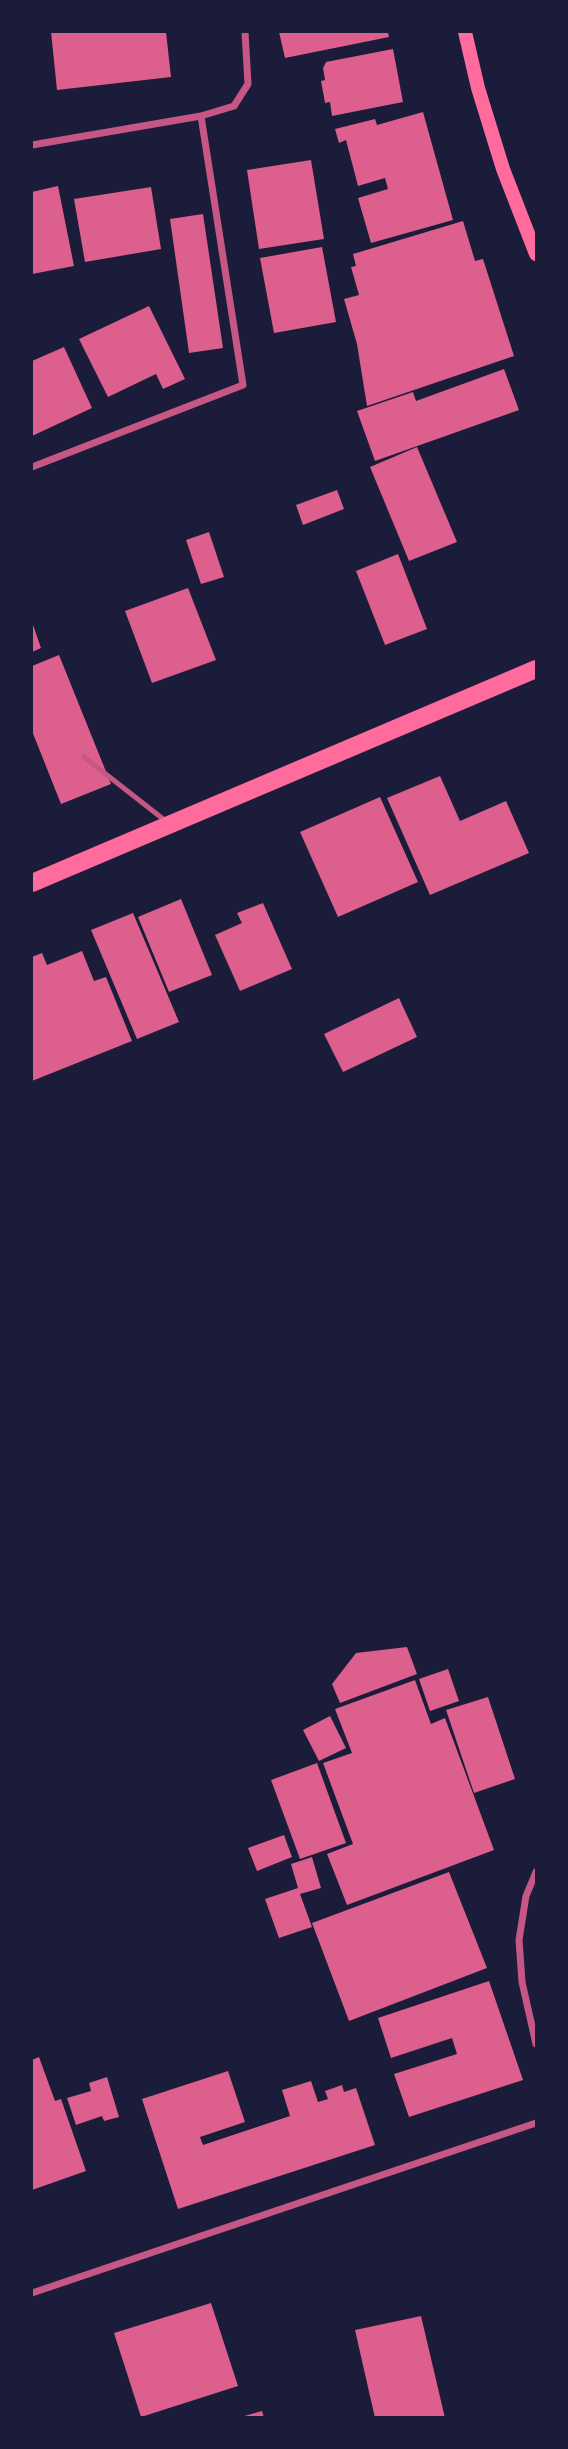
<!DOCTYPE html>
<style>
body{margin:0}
#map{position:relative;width:568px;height:2449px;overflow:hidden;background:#1b1b3a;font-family:"Fira Sans",sans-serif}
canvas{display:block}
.frame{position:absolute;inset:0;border:33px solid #1b1b3a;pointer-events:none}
</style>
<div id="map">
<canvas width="568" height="2449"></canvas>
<div class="frame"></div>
</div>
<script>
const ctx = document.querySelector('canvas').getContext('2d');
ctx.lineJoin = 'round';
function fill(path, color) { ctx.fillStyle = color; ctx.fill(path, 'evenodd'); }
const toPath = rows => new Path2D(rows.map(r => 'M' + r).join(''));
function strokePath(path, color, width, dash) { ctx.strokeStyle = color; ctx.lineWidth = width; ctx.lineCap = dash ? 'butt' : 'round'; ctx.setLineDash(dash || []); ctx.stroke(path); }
fill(toPath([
 [51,32,166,32,171,77,57,90],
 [279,32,388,32,389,37,285,58],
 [393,49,403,102,332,116,330,102,325,103,321,81,325,80,323,68,326,62],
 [423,112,453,220,371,243,358,198,388,189,385,178,358,186,346,140,339,143,335,129,375,119,377,125],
 [311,160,324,239,259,249,247,170],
 [58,186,74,266,32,274,32,192],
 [151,187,161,249,85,262,74,199],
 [203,214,223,348,189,353,170,219],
 [463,221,475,261,483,259,514,356,367,406,357,344,344,299,359,295,351,267,356,266,353,254],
 [322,247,336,322,274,333,260,258],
 [149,306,185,379,163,389,156,374,108,397,79,339],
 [64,347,92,408,32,436,32,361],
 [504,369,519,410,375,461,357,411,413,392,416,401],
 [417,447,457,542,409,561,370,467],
 [337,490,344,509,303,525,296,505],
 [209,532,224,577,201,584,186,540],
 [398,554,427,629,385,645,356,571],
 [188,588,216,660,152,683,125,611],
 [32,622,41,648,32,652],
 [59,655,111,784,61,804,32,731,32,666],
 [440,776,460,821,506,801,529,853,430,895,387,798],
 [380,797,418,882,338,917,300,832],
 [181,899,212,975,169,992,138,917],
 [263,903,292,969,240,991,215,935,242,923,237,913],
 [133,913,179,1022,137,1039,91,930],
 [82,951,94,981,106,977,132,1041,32,1081,32,957,42,953,47,965],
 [399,998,417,1037,343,1072,324,1034],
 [407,1647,417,1674,340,1703,332,1684,356,1653],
 [448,1669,459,1701,430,1711,419,1679],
 [415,1680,431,1724,445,1718,494,1850,347,1905,327,1854,353,1844,323,1763,352,1753,335,1709],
 [488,1697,515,1779,474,1793,446,1710],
 [330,1716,346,1748,319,1761,303,1730],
 [317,1763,346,1843,300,1859,271,1780],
 [284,1835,292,1857,257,1871,248,1848],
 [312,1857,321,1888,300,1894,312,1927,279,1938,265,1899,298,1888,291,1864],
 [449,1872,487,1968,349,2021,312,1923],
 [489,1981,523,2080,409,2117,394,2074,457,2054,452,2038,391,2058,378,2018],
 [39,2057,55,2101,61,2099,86,2171,32,2190,32,2060],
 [228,2071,245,2122,200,2137,203,2145,290,2116,282,2090,311,2081,318,2102,328,2099,325,2091,342,2085,344,2092,356,2088,375,2145,178,2209,142,2099],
 [107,2077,119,2117,104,2121,102,2116,76,2125,67,2098,91,2091,89,2083],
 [211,2303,238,2386,141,2417,114,2333],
 [421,2316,445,2418,375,2418,355,2330],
 [262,2411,264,2418,241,2418,241,2417]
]), '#dd5f8e');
strokePath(toPath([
 [84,757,167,822]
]), '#c65784', 5);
strokePath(toPath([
 [32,145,201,116,234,106,248,84,245,32],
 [32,467,243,385,201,116],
 [536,1872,526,1896,519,1940,522,1982,536,2044],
 [32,2293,536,2123]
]), '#c65784', 7);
strokePath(toPath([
 [465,32,478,88,503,169,536,254]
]), '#ff6b9d', 14);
strokePath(toPath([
 [32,883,536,669]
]), '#ff6b9d', 18);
</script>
